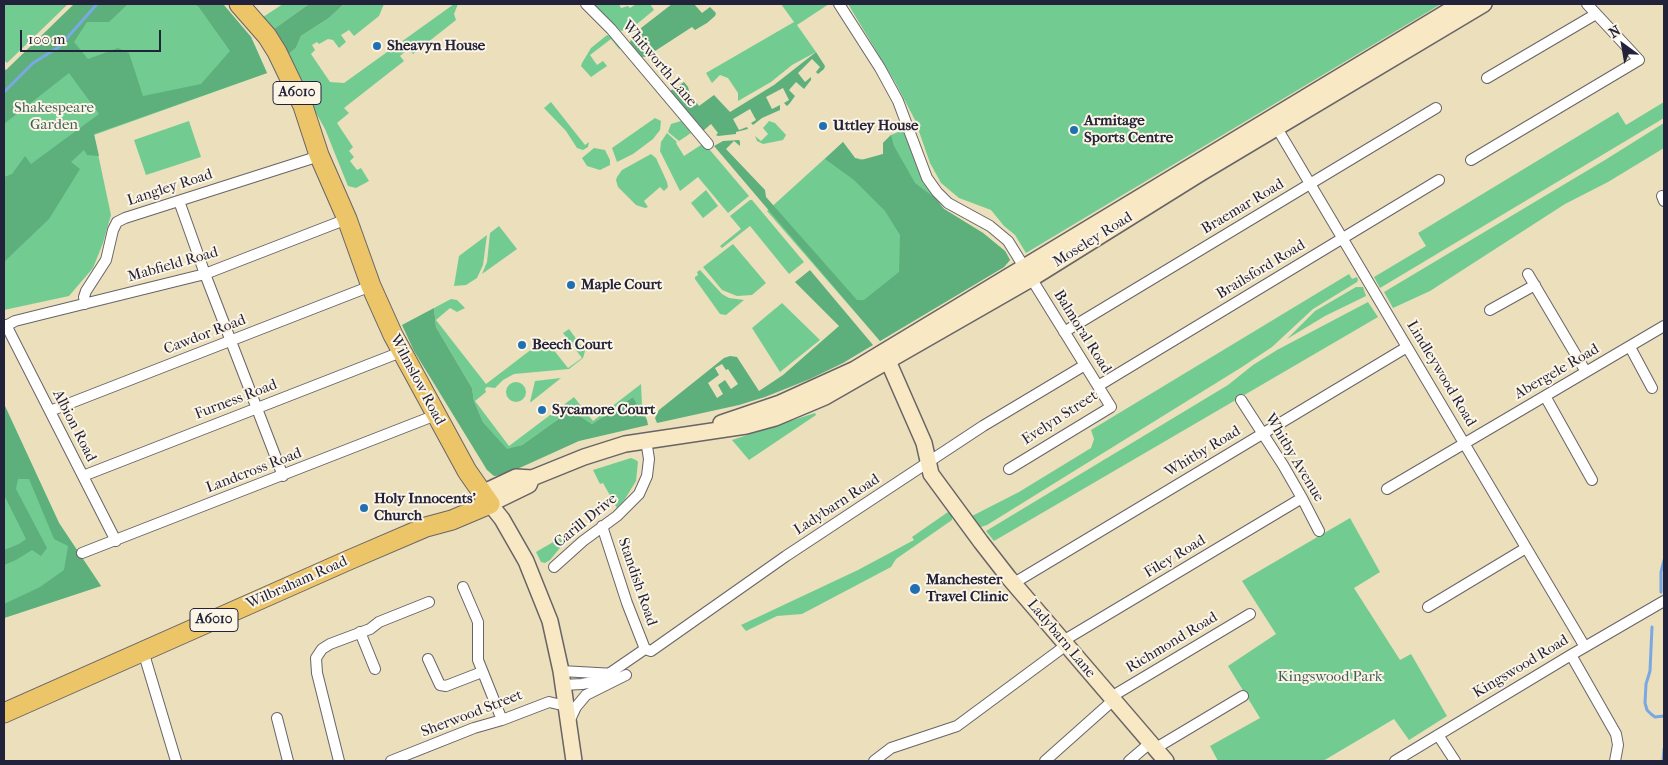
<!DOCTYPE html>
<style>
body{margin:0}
#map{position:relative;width:1668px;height:765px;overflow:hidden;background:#ebdfbc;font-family:"IM FELL French Canon",serif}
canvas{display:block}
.frame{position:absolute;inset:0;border:5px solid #22223b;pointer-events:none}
.north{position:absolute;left:1598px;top:20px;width:50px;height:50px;-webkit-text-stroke:4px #fcf5e5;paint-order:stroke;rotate:328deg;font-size:14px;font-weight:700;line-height:20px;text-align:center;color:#22223b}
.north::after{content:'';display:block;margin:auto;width:18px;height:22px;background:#22223b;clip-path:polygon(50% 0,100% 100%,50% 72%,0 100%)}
.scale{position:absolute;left:20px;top:30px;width:141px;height:22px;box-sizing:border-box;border:2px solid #22223b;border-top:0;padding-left:6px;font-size:15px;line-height:18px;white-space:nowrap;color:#22223b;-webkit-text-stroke:4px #fcf5e5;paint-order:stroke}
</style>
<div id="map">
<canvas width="1668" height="765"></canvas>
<div class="frame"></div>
<div class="north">N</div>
<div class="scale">100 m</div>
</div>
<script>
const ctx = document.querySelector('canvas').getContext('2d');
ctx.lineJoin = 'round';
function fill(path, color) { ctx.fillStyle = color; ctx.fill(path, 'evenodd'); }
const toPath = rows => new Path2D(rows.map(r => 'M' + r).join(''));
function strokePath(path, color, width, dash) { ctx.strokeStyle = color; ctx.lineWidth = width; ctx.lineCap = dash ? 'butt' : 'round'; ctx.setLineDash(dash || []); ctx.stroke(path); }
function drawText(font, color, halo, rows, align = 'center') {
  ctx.font = font + ' "IM FELL French Canon",serif'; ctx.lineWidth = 4; ctx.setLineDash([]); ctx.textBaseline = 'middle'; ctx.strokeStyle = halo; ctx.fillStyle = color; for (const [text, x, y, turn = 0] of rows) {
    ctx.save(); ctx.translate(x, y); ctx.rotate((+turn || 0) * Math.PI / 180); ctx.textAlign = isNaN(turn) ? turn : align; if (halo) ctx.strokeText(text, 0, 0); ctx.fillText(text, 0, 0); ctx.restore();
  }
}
fill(toPath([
 [4,4,68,4,7,63,4,60],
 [101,4,223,4,251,37,267,73,94,135,111,215,103,243,93,268,69,296,4,310,4,95],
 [283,4,309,4,271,31,263,17],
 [344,4,384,4,379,16,354,36,349,30,341,35,346,42,339,48,333,40,328,39,319,44,317,42,312,45,315,50,311,54,330,82,344,83,454,4,458,4,454,14,456,20,413,54,408,49,400,56,404,61,344,108,349,113,337,123,353,147,349,151,354,157,350,161,357,170,361,168,369,181,356,188,348,186,325,129,285,57,296,48,301,36,329,18],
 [592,4,619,4,621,8,628,6,630,8,636,4,650,4,654,10,632,28,621,31],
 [781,4,829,4,797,25,816,52,792,65,771,82,738,101,738,93,728,78,720,75,712,83,706,73,794,22],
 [848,4,1441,4,1026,253,1015,235,1004,226,991,210,959,198,941,183,930,163,915,120,895,82],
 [607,35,610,36,620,49,619,49,611,39,590,55,597,65,603,61,607,66,591,77,581,66,582,63,591,48],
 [551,102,585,145,589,142,588,147,583,150,577,148,566,131,544,108],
 [1664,102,1664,118,1380,288,1374,277,1426,246,1418,233,1618,112,1626,125],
 [655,118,661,121,660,130,653,139,633,154,617,162,612,148],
 [189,121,201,157,146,175,134,140],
 [681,121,691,133,679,141,668,132,671,124],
 [769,121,775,123,786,135,783,140,763,144,757,141,755,136,761,141,768,134,763,128],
 [1664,123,1664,148,1608,182,1565,204,1430,291,1393,308,1384,292,1605,160],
 [903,130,923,183,944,209,983,233,1005,251,1010,260,1004,267,880,341,767,211,843,142,855,158,866,160,883,154,883,143,891,135],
 [667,133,677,142,676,143,684,156,704,143,749,196,728,213,698,177,680,191,660,151,661,142],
 [594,148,605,150,610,160,610,165,600,170,587,166,582,158],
 [651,154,656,158,667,182,668,187,664,191,660,187,644,201,648,207,645,208,636,205,618,187,616,180,617,177,622,170],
 [706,190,718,206,703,218,691,203],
 [750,200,752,200,804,262,789,274,750,226,722,248,720,246,741,229,730,216],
 [499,226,517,249,482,274,487,262,490,233],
 [487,235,483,265,477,278,466,285,454,286,459,256],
 [733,244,766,283,752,295,737,296,722,290,703,267],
 [700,270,722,294,729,298,744,300,726,315,720,314,695,279,695,277,698,275,697,272],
 [1349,274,1352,279,1357,277,1358,280,1357,282,1313,309,1272,347,1242,367,987,525,981,527,972,516,1019,492,1091,448,1094,439,1091,430],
 [1356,287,1363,287,1366,296,1325,316,1287,339,1315,311],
 [451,299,457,300,465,308,457,312,450,308,436,320,486,384,545,339,568,368,582,358,563,333,569,329,585,351,583,358,569,369,514,374,503,380,495,388,487,387,485,389,486,392,475,401,509,446,574,397,593,421,641,384,642,405,647,420,633,397,592,424,571,410,522,445,507,450,483,422,474,401,472,388,436,327,434,308],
 [1368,302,1378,317,994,541,986,531,1228,385,1253,365,1277,350],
 [782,303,820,340,780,372,752,328],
 [561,378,531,402,530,402,535,381],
 '506 392a10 10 0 1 1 20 0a10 10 0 1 1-20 0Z',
 [4,404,59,523,101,586,4,618],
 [815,413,816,415,749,460,732,440],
 [631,458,636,460,638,462,636,481,625,499,617,508,603,483,600,484,593,470],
 [948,512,952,516,952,520,896,559,891,567,802,614,777,616,746,631,741,625,858,570,914,540,912,537],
 [1350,518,1380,572,1354,588,1400,660,1411,654,1447,716,1409,740,1394,719,1323,761,1218,761,1210,746,1260,718,1228,666,1276,634,1242,581],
 [560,538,564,543,550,560,545,563,541,562,536,552]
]), '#72cc92');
fill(toPath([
 [74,4,128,4,109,22,87,22,74,42,88,59,118,48,129,53,143,96,201,84,230,51,198,6,192,4,223,4,251,37,267,73,94,134,99,156,87,155,84,150,71,162,80,169,49,219,4,262,4,177,12,174,25,156,31,164,99,114,69,73,4,124,4,68,6,70],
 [309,4,344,4,329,18,301,36,296,48,285,57,271,31],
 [672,4,694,4,702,13,710,7,716,13,715,16,707,23,695,30,692,27,652,53,653,56,642,57,630,43,632,35],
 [816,52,825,66,824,69,818,74,816,72,820,67,812,59,798,73,805,82,811,77,811,80,804,89,796,82,789,90,795,96,790,103,787,106,784,103,789,100,783,88,766,97,772,109,780,105,780,110,762,118,753,125,751,123,756,120,750,109,733,119,739,130,747,127,748,129,736,132,736,134,718,136,716,135,718,133,711,124,703,131,670,91,684,82,688,87,690,94,699,106,714,95,730,112,774,85],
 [891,135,894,146,915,183,935,198,944,209,983,233,1005,251,1010,260,1004,267,880,341,714,146,723,141,739,140,740,142,740,146,734,141,726,149,765,190,766,197,857,300,864,300,899,272,900,235,885,211,854,180,825,159,843,142,855,158,861,160,883,154,883,143],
 [810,270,873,345,843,363,810,379,765,397,739,405,657,423,655,418,659,410,724,358,730,356,737,357,759,391,783,375,839,326,795,282],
 [722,364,726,370,728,369,738,384,731,389,725,380,718,385,723,394,717,398,708,383,719,375,715,368],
 [434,308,436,327,472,388,474,401,483,422,507,449,522,445,571,410,592,424,633,397,647,420,648,425,579,441,504,475,494,476,487,470,414,351,402,325],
 [4,404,59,523,101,586,4,618,4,604,40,587,64,570,68,546,54,539,29,479,18,479,16,489,47,548,41,556,32,550,16,560,4,565,4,550,19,544,26,539,4,495]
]), '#5db07c');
strokePath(toPath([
 [4,92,33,63,59,47,97,4],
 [1661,592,1661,572,1664,560],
 [1652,627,1650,671,1646,684,1645,703,1647,710,1651,714,1655,717,1664,716],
 [1663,761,1664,749]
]), '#79a8e3', 3);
const street = toPath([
 [586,4,611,29,708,144],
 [839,4,880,68,898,101,927,178,937,192,948,203,990,226,1008,241,1111,407,1009,469],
 [1487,78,1596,14],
 [1274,123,1585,647],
 [1471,160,1639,60,1587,4],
 [1662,196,1664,201],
 [179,201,205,274,283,476],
 [1528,274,1586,372],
 [85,304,84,297,86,291,106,260,113,230,117,222,125,218,310,159,319,155],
 [1490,310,1535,285],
 [6,325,116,541],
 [4,327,15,321,39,315,205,274,347,219],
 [1064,332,1436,108],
 [1630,347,1652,388],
 [1098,386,1439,180],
 [1545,396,1592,480],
 [1241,400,1283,465,1302,498,1319,531],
 [50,411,371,286],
 [83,476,401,352],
 [1387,489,1664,326],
 [602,526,627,603,645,649],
 [82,553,436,415],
 [554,567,583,541,617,516,639,494,647,476,649,459,646,440],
 [1014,583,1407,347],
 [463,587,478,622,478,660,502,720],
 [1428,607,1526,548],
 [360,632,375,669],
 [143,651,176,761],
 [1571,655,1616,734,1618,745,1615,761],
 [428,659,440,685,446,686,482,672],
 [561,671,615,674],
 [610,673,645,649,651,651,786,556,983,426,1085,365],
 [563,685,582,684,608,679],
 [277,718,288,761],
 [569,722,576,707,586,695,626,675],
 [1438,735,1455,761],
 [1156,748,1243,696],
 [339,761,317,673,316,658,322,649,330,644,370,629,379,622,429,602],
 [391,761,474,728,502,720,549,702,566,706],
 [874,761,891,748,957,726,1061,649,1068,638,1302,498],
 [1045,761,1109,704,1116,694,1250,614],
 [1129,761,1150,743],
 [1395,761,1571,655,1664,601]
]);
const secondary = toPath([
 [885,354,924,443,931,474,981,542,1009,578,1166,761],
 [721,423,780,403,855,369,1460,4],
 [532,478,529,485,490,504,502,519,526,561,550,621,561,671,574,761],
 [482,493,516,477,532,478,584,457,625,444,746,426,775,418,825,397,1031,279,1201,173,1484,4]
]);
const highway = toPath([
 [4,713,349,560,426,527,452,520,490,504,467,471,393,335,371,286,347,219,319,155,303,106,277,52,267,36,239,4]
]);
strokePath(street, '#686468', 12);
strokePath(secondary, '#686468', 18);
strokePath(highway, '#686468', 21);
strokePath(street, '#fff', 10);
strokePath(secondary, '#f8e8c3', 15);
strokePath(highway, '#edc569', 19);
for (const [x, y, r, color] of [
 [377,46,5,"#1f6fb2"],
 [823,126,5,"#1f6fb2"],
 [1074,130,5,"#1f6fb2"],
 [571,285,5,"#1f6fb2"],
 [522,345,5,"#1f6fb2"],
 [542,410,5,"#1f6fb2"],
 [364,508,5,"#1f6fb2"],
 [915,589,6,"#1f6fb2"]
]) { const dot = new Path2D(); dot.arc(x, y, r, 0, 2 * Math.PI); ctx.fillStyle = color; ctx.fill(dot); strokePath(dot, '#fcf5e5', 2); }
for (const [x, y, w] of [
 [297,93,48],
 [214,620,48]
]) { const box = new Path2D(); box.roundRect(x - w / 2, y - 11.5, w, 23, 4); ctx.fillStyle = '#fcf5e5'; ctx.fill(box); strokePath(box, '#22223b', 1); }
drawText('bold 14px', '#22223b', null, [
 ["A6010",297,93],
 ["A6010",214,620]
]);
drawText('bold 15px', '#22223b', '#fcf5e5', [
 ["Sheavyn House",387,46],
 ["Armitage",1084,121],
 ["Sports Centre",1084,138],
 ["Uttley House",833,126],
 ["Maple Court",581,285],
 ["Beech Court",532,345],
 ["Sycamore Court",552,410],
 ["Holy Innocents'",374,499],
 ["Church",374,516],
 ["Manchester",926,580],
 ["Travel Clinic",926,597]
], 'left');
drawText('15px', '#22223b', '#fcf5e5', [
 ["Whitworth Lane",659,64,50],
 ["Langley Road",170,188,-18],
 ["Braemar Road",1243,207,-31],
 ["Moseley Road",1093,240,-32],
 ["Mabfield Road",173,265,-16],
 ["Brailsford Road",1261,270,-31],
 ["Balmoral Road",1082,332,58],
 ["Cawdor Road",205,335,-21],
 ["Abergele Road",1557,372,-30],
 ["Lindleywood Road",1441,374,59],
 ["Wilmslow Road",417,380,62],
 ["Furness Road",236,400,-21],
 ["Evelyn Street",1060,418,-33],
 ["Albion Road",74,426,63],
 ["Whitby Road",1203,452,-31],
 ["Whitby Avenue",1294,458,59],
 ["Landcross Road",254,471,-21],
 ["Ladybarn Road",837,505,-33],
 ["Carill Drive",586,521,-39],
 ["Filey Road",1175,557,-31],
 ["Standish Road",637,582,71],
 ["Wilbraham Road",297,583,-24],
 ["Ladybarn Lane",1061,639,50],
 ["Richmond Road",1172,643,-31],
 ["Kingswood Road",1521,667,-31],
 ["Sherwood Street",472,714,-21]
]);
drawText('15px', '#3e5e59', '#fcf5e5', [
 ["Shakespeare",54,108],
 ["Garden",54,125],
 ["Kingswood Park",1330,677]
]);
</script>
